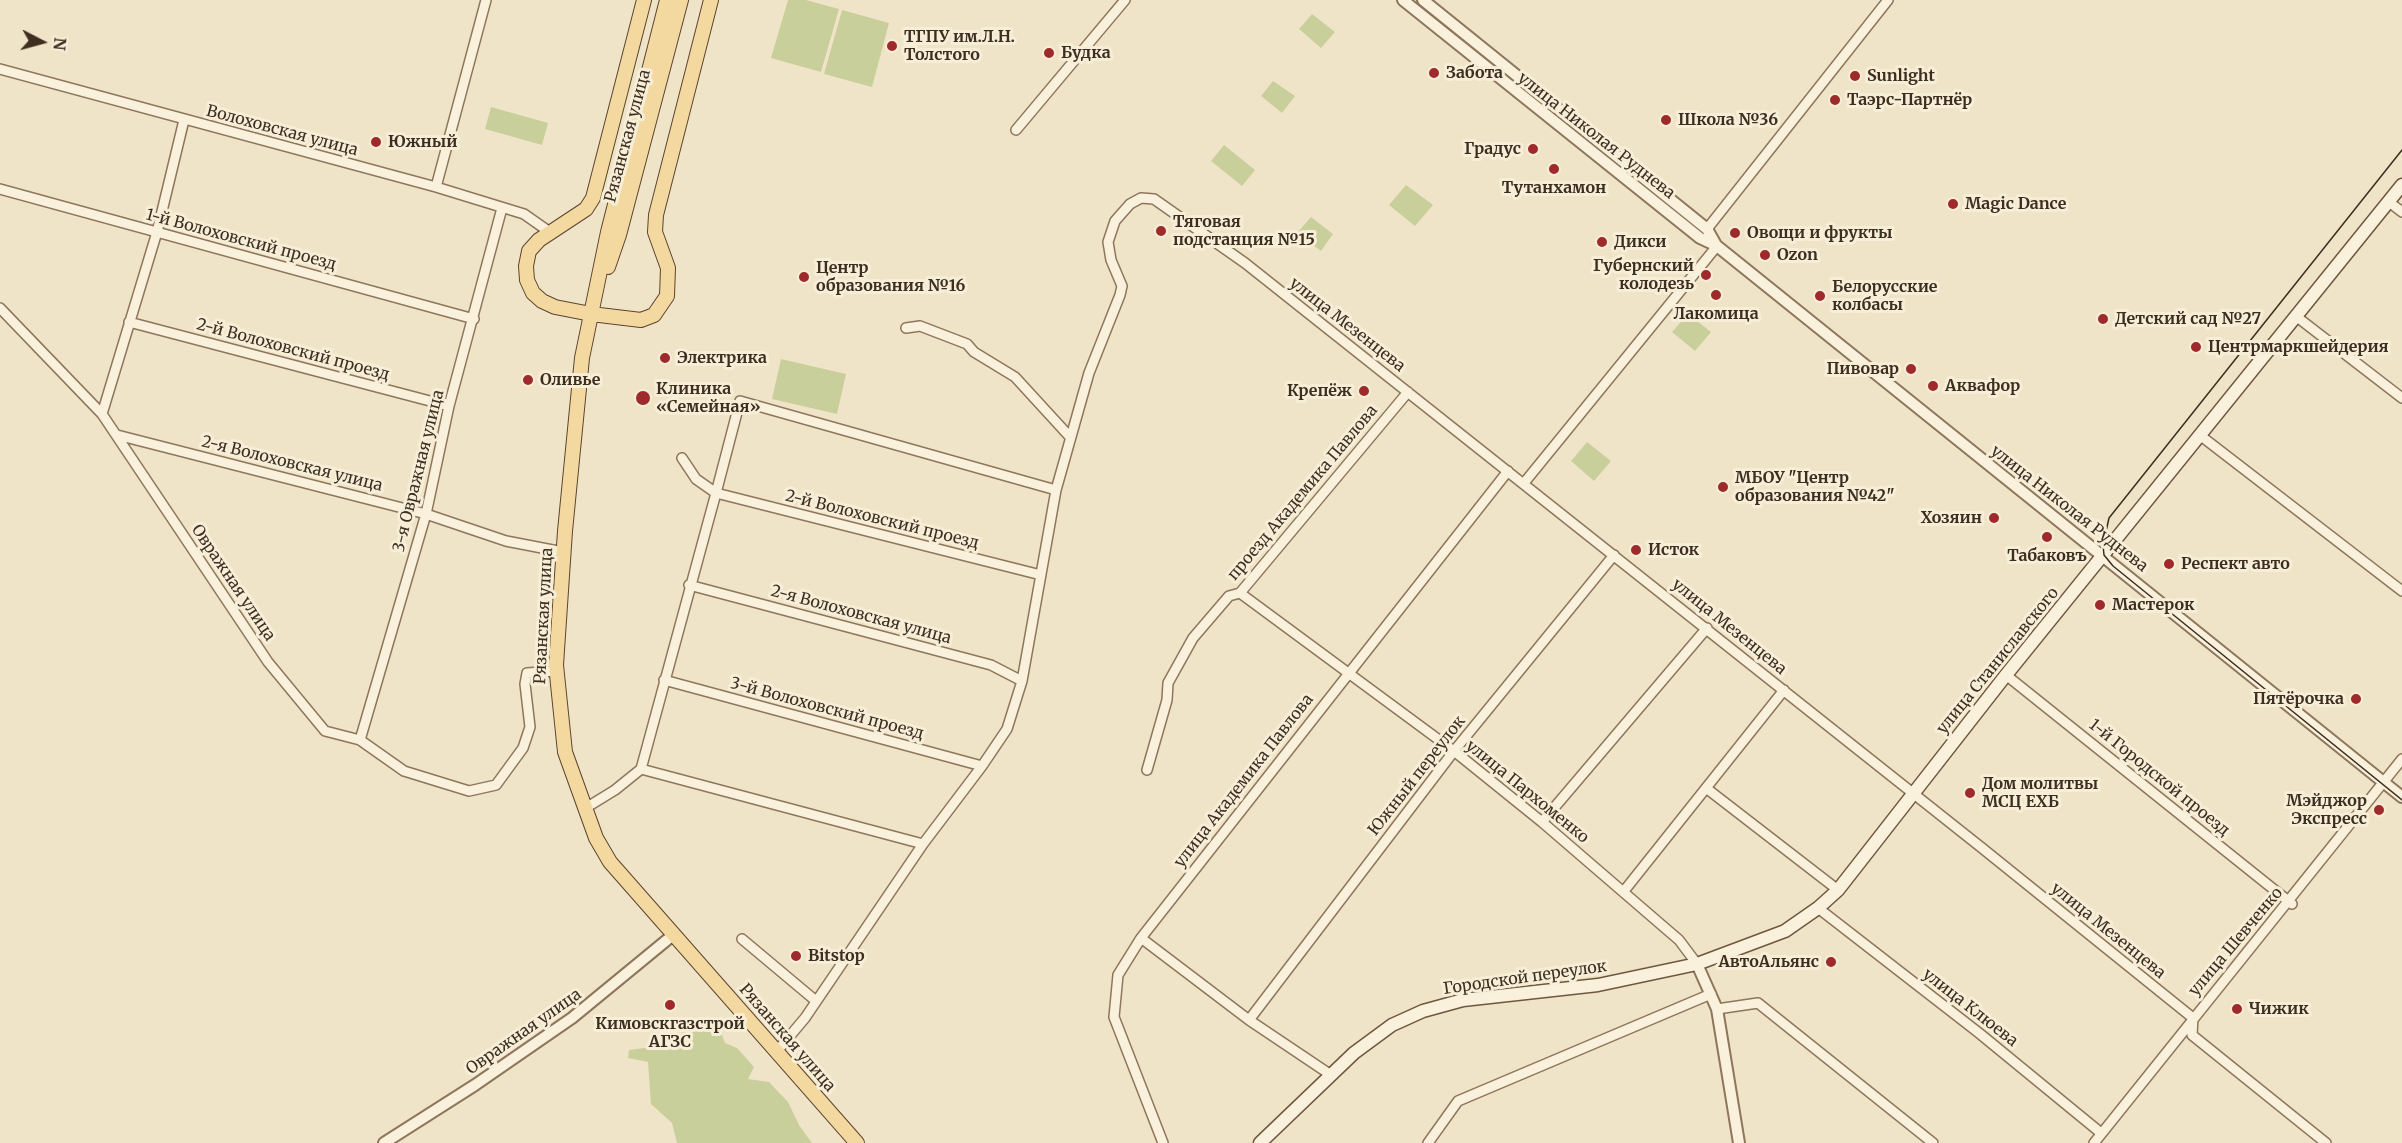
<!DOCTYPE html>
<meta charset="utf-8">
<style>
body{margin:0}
#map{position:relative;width:2402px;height:1143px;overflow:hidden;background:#f0e4c8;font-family:Merriweather,serif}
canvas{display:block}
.north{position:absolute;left:12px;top:12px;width:60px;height:60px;-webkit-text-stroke:4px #f7eed8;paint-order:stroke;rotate:96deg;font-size:16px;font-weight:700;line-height:24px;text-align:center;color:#3d2e20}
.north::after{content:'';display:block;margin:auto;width:21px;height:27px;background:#3d2e20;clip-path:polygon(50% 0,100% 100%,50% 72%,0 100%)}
</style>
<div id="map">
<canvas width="2402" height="1143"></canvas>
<div class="north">N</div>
</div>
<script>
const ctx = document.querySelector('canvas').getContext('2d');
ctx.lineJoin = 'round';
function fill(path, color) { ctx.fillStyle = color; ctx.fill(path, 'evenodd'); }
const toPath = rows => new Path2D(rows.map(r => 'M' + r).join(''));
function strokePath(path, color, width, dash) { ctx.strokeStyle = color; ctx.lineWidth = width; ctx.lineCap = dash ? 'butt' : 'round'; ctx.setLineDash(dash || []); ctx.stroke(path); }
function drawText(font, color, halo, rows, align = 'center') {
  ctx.font = font + ' Merriweather,serif'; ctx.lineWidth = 6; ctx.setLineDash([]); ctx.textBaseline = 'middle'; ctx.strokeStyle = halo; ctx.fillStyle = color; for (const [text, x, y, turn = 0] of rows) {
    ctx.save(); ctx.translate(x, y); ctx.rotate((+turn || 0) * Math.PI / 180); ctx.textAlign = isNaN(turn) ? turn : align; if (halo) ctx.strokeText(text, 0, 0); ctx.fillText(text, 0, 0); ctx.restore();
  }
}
fill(toPath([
 [788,0,806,0,839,9,821,72,771,58],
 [842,10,889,23,872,87,824,74],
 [1312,14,1335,32,1321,48,1299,29],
 [1273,81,1295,96,1282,113,1261,96],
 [491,107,548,123,542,145,485,129],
 [1224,145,1255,170,1242,186,1211,161],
 [1406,185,1433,205,1415,226,1389,205],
 [1311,217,1333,234,1321,251,1297,233],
 [1688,314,1711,332,1695,351,1672,332],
 [781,359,846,374,837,414,772,399],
 [1587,442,1611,461,1594,481,1571,461],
 [708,1023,718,1025,725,1043,737,1048,754,1067,748,1079,769,1082,788,1102,799,1125,812,1143,677,1143,672,1123,651,1104,648,1062,628,1058,629,1050,669,1045,684,1031,695,1032]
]), '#c9cf9b');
const minor = toPath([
 [0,69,436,187,524,214,551,233],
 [1016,130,1125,0],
 [436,187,486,0],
 [0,189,474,319],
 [2389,202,2402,212],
 [1707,229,1888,0],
 [0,308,102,414,268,662,325,731,360,740,404,771,469,791,496,785,523,748,530,727,525,684,527,673,556,671],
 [2297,317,2402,398],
 [129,322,449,406],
 [906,328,920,326,967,344,974,352,1015,377,1070,437],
 [102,414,157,232,184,120],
 [117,435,426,514,506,541,563,552],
 [2201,436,2402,591],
 [1524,483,1717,246],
 [1041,575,716,493,740,401,1056,490],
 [689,585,991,665,1022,681],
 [1240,593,1454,751,1542,822,1679,940,1697,964],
 [2006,675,2292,904],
 [664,680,982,766],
 [360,740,426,514,449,406,502,208],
 [641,769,923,844],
 [1147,770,1167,700,1168,683,1193,638,1229,596,1240,593,1408,392],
 [1706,788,1838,890],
 [584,809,615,790,641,769,716,493,696,479,682,458],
 [1542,822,1707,628],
 [1624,891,1784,690],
 [1818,908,1979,1033,2101,1133],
 [1141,938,1249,1020,1331,1075],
 [742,939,816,1001],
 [1717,1009,1758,1003,1933,1143],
 [1249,1020,1454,751,1614,555],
 [778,1050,805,1018,923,844,982,766,1007,729,1022,681,1056,490,1089,373,1120,295,1122,286,1111,260,1108,242,1115,221,1130,204,1141,198,1154,199,1245,263,1982,848,2193,1018,2192,1035,2326,1143],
 [1163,1143,1114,1017,1118,975,1141,938,1508,471],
 [1428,1143,1458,1101,1711,994],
 [2094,1143,2402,759]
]);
const tertiary = toPath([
 [1403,0,1700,238,1717,246,2402,797],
 [1423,0,1707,229,1716,245],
 [1697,964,1717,1009,1739,1143],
 [384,1143,475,1085,572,1018,673,935]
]);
const secondary = toPath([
 [1260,1143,1354,1053,1392,1025,1423,1011,1463,1000,1598,985,1697,964,1785,931,1818,908,1838,890,2006,675,2402,185]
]);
const primary = toPath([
 [644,0,593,198,586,209,539,240,529,251,526,266,527,280,533,293,542,301,555,307,591,314,641,320,654,315,667,296,668,268,655,232,656,215,711,0],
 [667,0,608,232,582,358,565,531,556,665,565,752,596,838,610,862,857,1143],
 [608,267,619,235,681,0]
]);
strokePath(minor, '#8d765c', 12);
strokePath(tertiary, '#8d765c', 14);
strokePath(secondary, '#6f573f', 15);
strokePath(primary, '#5b4430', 16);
strokePath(minor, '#faf1dc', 9);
strokePath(tertiary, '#faf1dc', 10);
strokePath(secondary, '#faf1dc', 12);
strokePath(primary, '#f3d9a0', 14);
strokePath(toPath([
 [2402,150,2109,518,2103,545,2104,555,2113,566,2402,800]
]), '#3d2e20', 1.5);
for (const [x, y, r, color] of [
 [892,46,6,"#9e2a2b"],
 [1049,53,6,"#9e2a2b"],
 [1434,73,6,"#9e2a2b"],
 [1855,76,6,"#9e2a2b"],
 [1835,100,6,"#9e2a2b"],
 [1666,120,6,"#9e2a2b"],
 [376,142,6,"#9e2a2b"],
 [1533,149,6,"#9e2a2b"],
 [1554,169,6,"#9e2a2b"],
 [1953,204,6,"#9e2a2b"],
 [1161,231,6,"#9e2a2b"],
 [1735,233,6,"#9e2a2b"],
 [1602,242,6,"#9e2a2b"],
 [1765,255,6,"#9e2a2b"],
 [1706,275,6,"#9e2a2b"],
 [804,277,6,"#9e2a2b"],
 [1716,295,6,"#9e2a2b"],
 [1820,296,6,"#9e2a2b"],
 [2103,319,6,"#9e2a2b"],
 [2196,347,6,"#9e2a2b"],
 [665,358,6,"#9e2a2b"],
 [1911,369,6,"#9e2a2b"],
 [528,380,6,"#9e2a2b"],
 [1933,386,6,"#9e2a2b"],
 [1364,391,6,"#9e2a2b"],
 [643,398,8,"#9e2a2b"],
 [1723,487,6,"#9e2a2b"],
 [1994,518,6,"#9e2a2b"],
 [2047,537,6,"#9e2a2b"],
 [1636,550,6,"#9e2a2b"],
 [2169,564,6,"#9e2a2b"],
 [2100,605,6,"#9e2a2b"],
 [2356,699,6,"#9e2a2b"],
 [1970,793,6,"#9e2a2b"],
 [2379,810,6,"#9e2a2b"],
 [796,956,6,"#9e2a2b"],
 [1831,962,6,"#9e2a2b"],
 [670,1005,6,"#9e2a2b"],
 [2237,1009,6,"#9e2a2b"]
]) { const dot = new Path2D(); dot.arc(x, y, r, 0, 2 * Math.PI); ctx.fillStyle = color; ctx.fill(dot); strokePath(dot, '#f7eed8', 2); }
drawText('bold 16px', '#3d2e20', '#f7eed8', [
 ["ТГПУ им.Л.Н.",904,37],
 ["Толстого",904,55],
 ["Будка",1061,53],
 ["Забота",1446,73],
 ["Sunlight",1867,76],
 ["Таэрс-Партнёр",1847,100],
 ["Школа №36",1678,120],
 ["Южный",388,142],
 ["Градус",1521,149,"right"],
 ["Тутанхамон",1554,188,"center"],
 ["Magic Dance",1965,204],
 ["Тяговая",1173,222],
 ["подстанция №15",1173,240],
 ["Овощи и фрукты",1747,233],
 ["Дикси",1614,242],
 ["Ozon",1777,255],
 ["Губернский",1694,266,"right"],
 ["колодезь",1694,284,"right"],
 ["Центр",816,268],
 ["образования №16",816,286],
 ["Белорусские",1832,287],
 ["колбасы",1832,305],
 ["Лакомица",1716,314,"center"],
 ["Детский сад №27",2115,319],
 ["Центрмаркшейдерия",2208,347],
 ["Электрика",677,358],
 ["Пивовар",1899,369,"right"],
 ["Оливье",540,380],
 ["Аквафор",1945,386],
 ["Клиника",656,389],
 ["«Семейная»",656,407],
 ["Крепёж",1352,391,"right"],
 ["МБОУ \"Центр",1735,478],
 ["образования №42\"",1735,496],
 ["Хозяин",1982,518,"right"],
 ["Исток",1648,550],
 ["Табаковъ",2047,556,"center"],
 ["Респект авто",2181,564],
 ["Мастерок",2112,605],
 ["Пятёрочка",2344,699,"right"],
 ["Дом молитвы",1982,784],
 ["МСЦ ЕХБ",1982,802],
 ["Мэйджор",2367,801,"right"],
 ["Экспресс",2367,819,"right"],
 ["Bitstop",808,956],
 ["АвтоАльянс",1819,962,"right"],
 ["Чижик",2249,1009],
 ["Кимовскгазстрой",670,1024,"center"],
 ["АГЗС",670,1042,"center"]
], 'left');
drawText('16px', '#3d2e20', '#f7eed8', [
 ["Волоховская улица",282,131,15],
 ["Рязанская улица",628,136,-75],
 ["улица Николая Руднева",1596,136,38],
 ["1-й Волоховский проезд",241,240,15],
 ["улица Мезенцева",1347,325,38],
 ["2-й Волоховский проезд",293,350,15],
 ["2-я Волоховская улица",292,464,14],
 ["3-я Овражная улица",419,471,-76],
 ["проезд Академика Павлова",1303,493,-50],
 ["улица Николая Руднева",2069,509,38],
 ["2-й Волоховский проезд",882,520,14],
 ["Овражная улица",233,583,56],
 ["2-я Волоховская улица",861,615,15],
 ["Рязанская улица",544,616,-87],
 ["улица Мезенцева",1729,627,39],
 ["улица Станиславского",1998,661,-51],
 ["3-й Волоховский проезд",827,709,15],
 ["Южный переулок",1417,776,-52],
 ["1-й Городской проезд",2159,778,39],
 ["улица Академика Павлова",1244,781,-52],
 ["улица Пархоменко",1527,792,39],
 ["улица Мезенцева",2108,931,39],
 ["улица Шевченко",2236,942,-50],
 ["Городской переулок",1525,978,-8],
 ["улица Клюева",1970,1008,38],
 ["Овражная улица",524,1032,-35],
 ["Рязанская улица",787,1038,49]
]);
</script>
